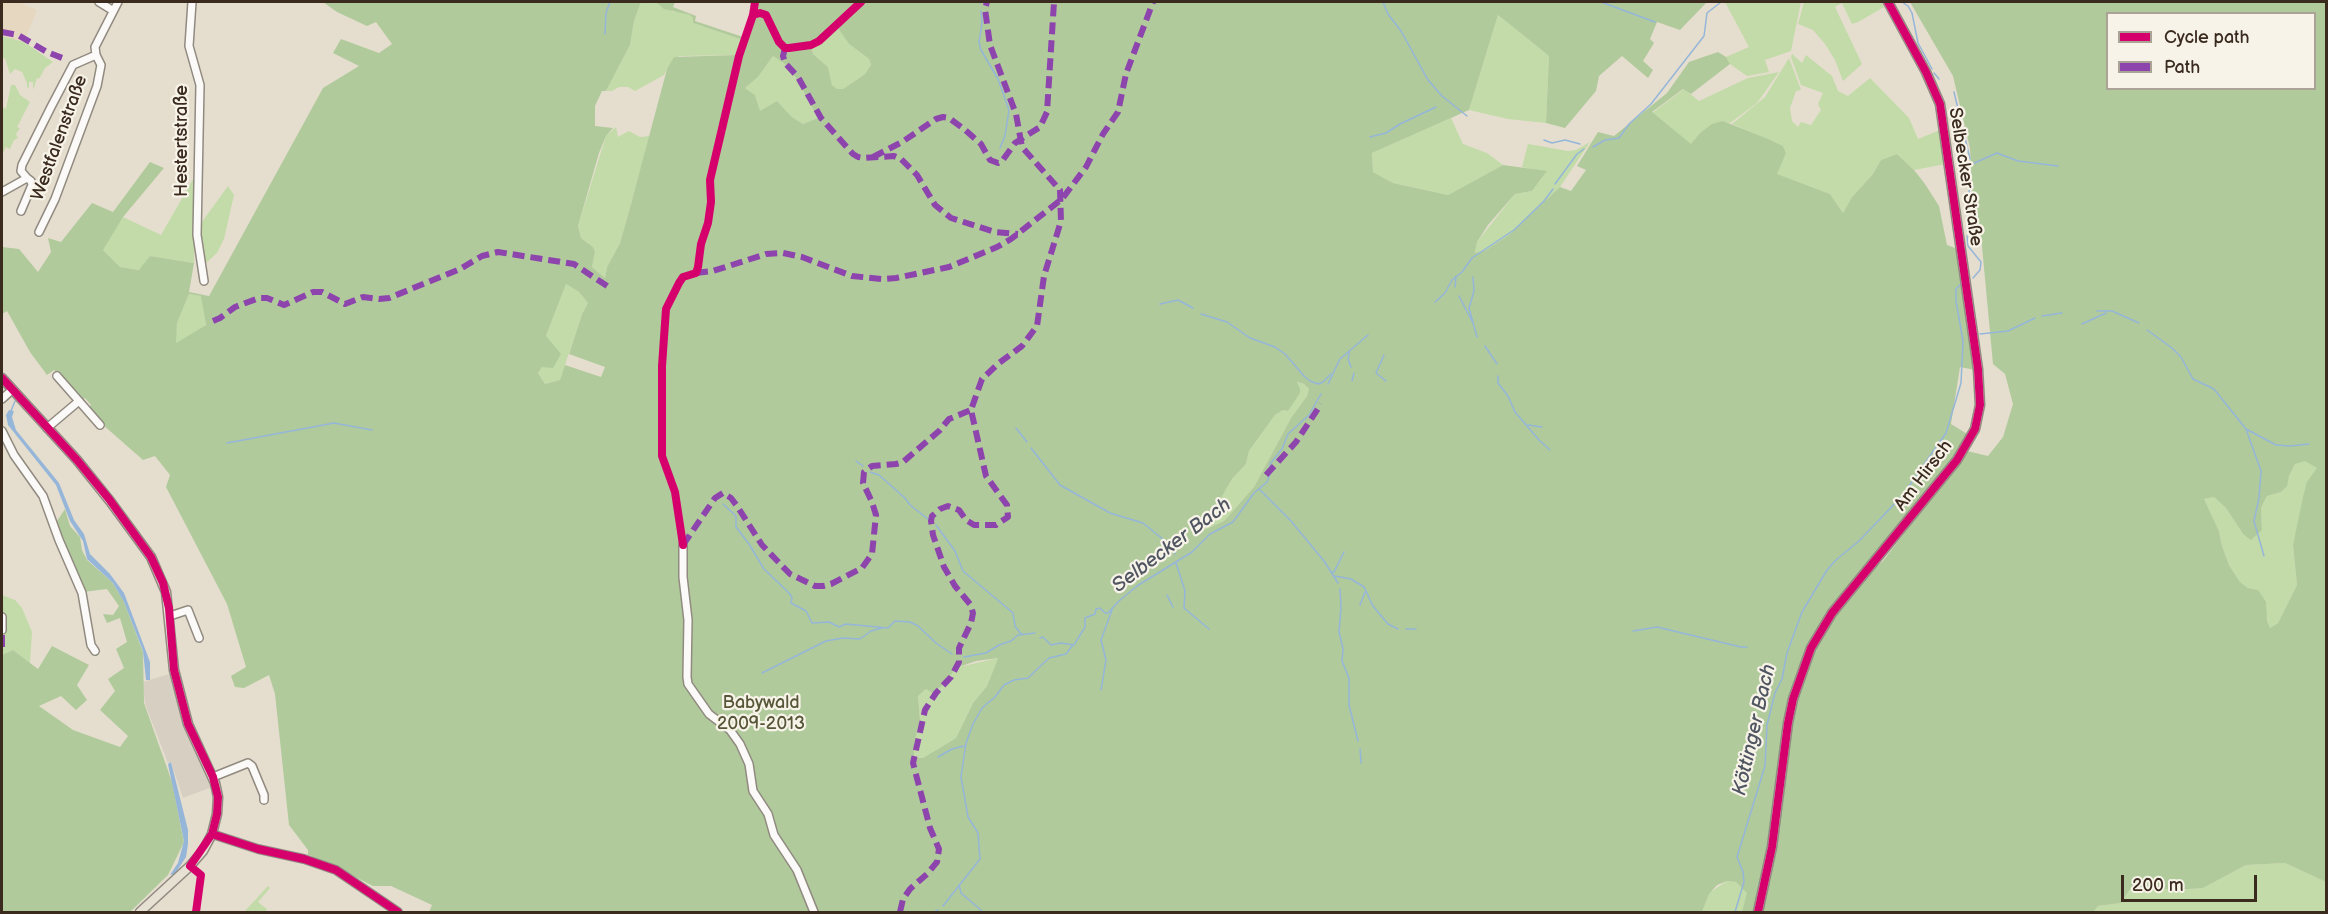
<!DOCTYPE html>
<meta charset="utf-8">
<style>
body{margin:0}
#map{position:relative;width:2328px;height:914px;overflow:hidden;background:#e5dece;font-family:"Balsamiq Sans",sans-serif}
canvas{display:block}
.frame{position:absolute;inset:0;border:3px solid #3b2a1e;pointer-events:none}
.legend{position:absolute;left:2106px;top:12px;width:210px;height:78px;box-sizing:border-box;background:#f7f3e8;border:2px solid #aca397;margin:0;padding:8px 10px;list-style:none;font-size:18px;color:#3b2a1e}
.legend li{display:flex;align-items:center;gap:12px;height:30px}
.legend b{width:30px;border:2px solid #aca397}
.scale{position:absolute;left:2121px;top:875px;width:136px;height:27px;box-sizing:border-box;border:3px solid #3b2a1e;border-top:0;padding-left:8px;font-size:18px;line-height:21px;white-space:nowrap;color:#3b2a1e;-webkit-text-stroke:4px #f7f3e8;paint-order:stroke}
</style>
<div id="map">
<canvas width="2328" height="914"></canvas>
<div class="frame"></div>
<ul class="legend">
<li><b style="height:8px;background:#d6006c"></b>Cycle path</li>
<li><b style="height:8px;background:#8e44ad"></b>Path</li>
</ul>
<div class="scale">200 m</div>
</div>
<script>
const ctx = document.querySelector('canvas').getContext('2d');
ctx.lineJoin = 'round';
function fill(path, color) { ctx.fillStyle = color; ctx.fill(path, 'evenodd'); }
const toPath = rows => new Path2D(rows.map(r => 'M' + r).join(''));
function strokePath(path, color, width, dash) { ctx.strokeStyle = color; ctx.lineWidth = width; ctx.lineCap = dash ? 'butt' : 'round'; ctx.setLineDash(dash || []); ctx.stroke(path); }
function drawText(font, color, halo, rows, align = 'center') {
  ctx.font = font + ' "Balsamiq Sans",sans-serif'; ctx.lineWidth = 4.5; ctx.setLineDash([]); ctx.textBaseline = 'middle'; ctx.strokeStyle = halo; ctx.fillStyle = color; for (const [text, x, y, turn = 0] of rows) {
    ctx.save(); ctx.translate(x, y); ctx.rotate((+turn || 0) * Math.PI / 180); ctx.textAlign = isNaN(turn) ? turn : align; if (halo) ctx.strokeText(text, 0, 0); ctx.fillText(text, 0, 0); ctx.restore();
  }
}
fill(toPath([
 [2,2,18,2,37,10,24,42,2,36]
]), '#e5d7c0');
fill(toPath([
 [169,674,184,728,212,787,183,798,171,762,168,763,145,704,143,682]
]), '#d7cfc2');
fill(toPath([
 [641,2,656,2,673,12,676,11,690,15,694,18,693,23,699,25,743,40,738,55,679,56,667,69,664,75,635,91,628,87,619,87,612,91,606,91,630,45,634,21],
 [1725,2,1801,2,1791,51,1765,60,1769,72,1747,76,1730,64,1726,57,1749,47],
 [1804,2,1882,2,1884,7,1858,22,1852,24,1842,3,1835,7,1862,64,1843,81,1835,60,1825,44,1813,30,1798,24],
 [1498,15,1549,56,1546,123,1508,119,1469,110],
 [837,25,849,44,869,59,871,66,865,74,843,89,836,89,832,85,828,67,813,54,811,45,819,41],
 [2,36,24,42,53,62,45,68,39,79,37,78,33,90,33,82,29,82,29,87,27,88,27,83,22,72,15,69,10,74,5,58,2,59],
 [1792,54,1802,63,1806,55,1832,76,1838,91,1848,96,1870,78,1909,118,1918,139,1940,130,1946,164,1914,170,1897,154,1881,160,1873,174,1852,197,1843,213,1830,194,1776,174,1786,153,1783,146,1732,124,1765,97,1789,58,1801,90,1796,91,1790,108,1792,121,1798,127,1801,122,1811,125,1821,110,1818,104,1823,93,1801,85,1791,57],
 [773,56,784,62,796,78,818,118,803,124,792,117,777,101,760,112,755,95,745,88,758,77],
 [1779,72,1757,103,1730,123,1723,121,1700,133,1691,145,1652,113,1684,89,1699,101,1748,78],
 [11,85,15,85,20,95,30,102,17,127,20,128,16,134,18,138,14,140,10,149,6,147,2,155,2,107,6,109],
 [1451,118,1463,144,1487,153,1503,165,1448,195,1393,183,1373,172,1372,153],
 [616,127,618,137,629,131,640,137,650,136,620,243,607,267,605,278,592,267,595,252,593,247,581,238,578,226,606,136],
 [1590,142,1560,187,1537,211,1510,234,1486,250,1475,253,1477,242,1515,194,1532,191,1546,172,1522,167,1528,144,1568,151,1576,150],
 [196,174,194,263,150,256,140,270,120,267,102,249,123,217,161,235],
 [228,186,234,195,224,239,217,253,203,266,199,226],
 [566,284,579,292,588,303,582,314,560,380,545,384,538,373,542,367,546,336],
 [189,294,202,296,206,325,175,344,177,323],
 [1296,382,1304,384,1309,389,1307,396,1291,418,1254,487,1224,521,1201,532,1207,523,1214,524,1213,512,1232,479,1246,464,1249,451,1275,415,1283,410,1288,411,1293,402],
 [2305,460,2317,468,2293,545,2297,585,2278,623,2270,628,2258,590,2248,588,2240,582,2229,565,2222,546,2219,531,2204,499,2214,497,2226,508,2243,534,2262,530,2261,508,2267,496,2281,492,2295,464],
 [2,595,15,600,22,608,32,632,30,663,13,650,2,655],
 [998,658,987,686,973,703,956,738,923,758,914,756,914,745,920,720,918,696,926,689,944,684,955,668],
 [2285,863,2326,882,2326,912,2093,912,2098,906,2121,903,2132,886,2175,890,2203,888,2246,865],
 [1727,881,1736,882,1748,893,1743,912,1702,912,1709,893],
 [268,886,270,888,258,902,267,909,266,912,244,912]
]), '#c2dba8');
fill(toPath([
 [323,2,641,2,634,21,630,45,606,91,602,91,595,106,595,126,613,128,606,136,599,153,578,226,581,238,593,247,595,252,592,267,605,278,607,267,620,243,631,204,667,69,674,57,738,55,743,40,699,25,693,23,693,18,690,15,664,9,656,2,675,2,673,7,696,16,695,21,743,37,753,2,1707,2,1680,30,1657,22,1650,39,1654,43,1643,61,1653,70,1648,78,1622,56,1599,76,1596,91,1565,128,1546,123,1549,56,1498,15,1469,110,1372,153,1373,172,1393,183,1448,195,1503,165,1547,171,1532,191,1515,194,1488,225,1477,242,1475,253,1486,250,1510,234,1560,187,1571,191,1586,170,1577,166,1598,132,1614,136,1667,93,1689,62,1718,52,1726,57,1730,64,1691,94,1683,89,1652,112,1691,144,1700,133,1712,124,1723,121,1768,139,1783,146,1786,153,1777,174,1830,194,1843,213,1852,197,1873,174,1881,160,1897,154,1914,170,1925,184,1939,206,1947,245,1958,249,1975,370,1960,367,1951,424,1969,435,1953,460,1829,612,1813,635,1801,663,1786,713,1764,870,1754,912,1742,912,1747,893,1736,882,1727,881,1717,885,1709,894,1702,912,429,912,432,905,391,886,373,886,338,868,312,860,312,856,308,855,308,850,289,825,275,694,269,675,244,688,235,687,231,676,246,667,227,604,166,487,170,475,155,456,143,460,102,424,88,409,91,405,85,398,81,401,54,370,47,375,30,352,7,311,2,314,2,247,19,249,38,272,51,252,48,238,61,242,92,203,113,212,150,162,164,168,123,217,103,250,120,267,139,270,150,256,194,263,189,292,209,296,323,88,359,66,333,53,341,39,379,53,392,44,376,22,367,26,337,12],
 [836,25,849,44,869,59,871,65,865,74,843,89,837,89,832,85,828,67,813,54,811,45,819,41],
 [773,56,784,63,796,78,818,118,803,124,792,117,777,101,760,111,755,95,745,88,758,77],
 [566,284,579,292,588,303,582,314,569,354,605,367,601,377,565,365,560,380,545,384,538,373,542,367,553,368,561,354,546,336],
 [189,294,201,296,206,325,176,343,177,323],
 [1297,382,1304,384,1309,389,1307,396,1291,418,1254,487,1224,521,1202,531,1207,523,1211,525,1217,520,1213,512,1232,479,1246,464,1249,451,1275,415,1283,410,1288,411,1300,393,1300,389],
 [998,658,987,686,973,703,956,738,923,758,914,757,914,745,920,720,918,696,926,689,933,693,944,684,956,668,976,661],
 [1910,2,2326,2,2326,882,2285,863,2246,865,2203,888,2175,890,2132,886,2121,903,2098,906,2093,912,1761,912,1770,882,1789,731,1797,698,1810,657,1831,620,1869,573,1883,561,1967,451,1988,456,2003,437,2013,404,2005,374,1993,364,1980,225,1973,212,1970,148,1953,76],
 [2108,14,2314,14,2314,88,2108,88],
 [2305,461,2317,468,2307,482,2303,497,2293,545,2297,585,2278,623,2270,628,2267,620,2266,602,2258,590,2248,588,2240,582,2229,565,2222,546,2219,531,2204,499,2214,497,2226,508,2243,534,2251,540,2262,530,2261,508,2267,496,2281,492,2287,486,2289,476,2295,464],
 [65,509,70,526,80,537,82,550,87,560,113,583,124,602,143,652,144,703,172,782,184,842,168,875,130,912,2,912,2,655,13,650,38,669,52,646,89,665,77,685,87,700,76,710,61,696,39,706,73,730,120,747,128,736,100,710,115,691,108,679,124,668,116,649,127,642,120,618,107,623,103,614,113,615,119,606,107,589,83,592,55,524]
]), '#b0ca9c');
fill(toPath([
 [9,410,14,411,12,417,16,430,59,483,74,520,84,534,90,554,110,574,124,593,150,662,150,680,146,680,143,651,124,602,113,583,87,559,83,541,70,521,56,485,8,425,6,415],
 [171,762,188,830,188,844,186,857,175,874,170,875,178,863,184,841,168,764]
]), '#95b6d9');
strokePath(toPath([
 [979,2,980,3],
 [1383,2,1388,14,1401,31,1428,80,1442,96,1467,116],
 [1601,2,1655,22],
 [1902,2,1908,6,1912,13,1918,43,1932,69],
 [981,11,982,23,979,42,981,50,998,79,1009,110,1005,136,1000,148],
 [605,34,606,13,610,2],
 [1934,73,1939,79],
 [1954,92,1970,159],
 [1370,137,1386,133,1400,124,1436,107],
 [1544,140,1552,143,1565,140,1580,144],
 [1593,147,1605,140,1619,138,1629,124,1651,104,1704,36,1707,13,1721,2],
 [1970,165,1997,153,2018,161,2058,166],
 [1555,184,1577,154,1584,149],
 [1969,221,1971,208,1969,189,1969,164],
 [1967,231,1968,226],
 [1967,236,1968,246,1981,262,1980,270,1973,278],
 [1473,277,1474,291,1469,308,1477,337],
 [1455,287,1456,276],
 [1459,296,1473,323],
 [1435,302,1445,293,1452,280,1462,272,1472,258,1514,230,1544,201,1553,189],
 [1160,304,1178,300,1193,308],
 [2097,311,2112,311,2139,323],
 [1201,314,1227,322,1250,338,1275,347,1285,354,1304,376,1310,381,1318,384,1323,382,1331,374],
 [2042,316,2062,313],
 [2082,324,2106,313],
 [2147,330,2172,348,2181,357,2193,379,2214,389,2246,429,2261,471,2259,498,2254,521,2264,556],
 [1980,334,2008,331,2035,318],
 [1485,346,1497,364],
 [1349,353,1348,359,1351,367],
 [1384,355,1376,373,1386,381],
 [1498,376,1498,383,1508,396,1515,412,1539,440,1550,450],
 [1352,381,1354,373],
 [1328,384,1340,359,1368,335],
 [11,411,15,401],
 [1528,425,1542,427],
 [1016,428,1027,442],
 [2246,429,2276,445,2290,446,2309,444],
 [227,443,334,423,372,430],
 [1031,448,1060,485,1110,513,1143,523,1170,545,1175,554],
 [856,461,863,466],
 [870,472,879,475,905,498,910,505,928,519],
 [1259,489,1291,521,1324,561,1338,583],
 [723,504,736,516,736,527,749,544,764,569,788,592,792,597,791,603,806,611,812,623,829,622,839,627,846,624,888,628,895,621,910,622,918,626,936,643,952,654],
 [936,525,955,551,963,571,1013,613,1015,626,1021,634],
 [1176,563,1185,591,1184,608,1209,629],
 [1331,572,1334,572,1344,552],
 [1335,576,1351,579,1364,587,1373,606,1388,624,1398,629],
 [1340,589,1341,607,1339,632,1343,649,1342,661,1349,678,1349,705,1358,741],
 [1167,595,1173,607],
 [1360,605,1365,592],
 [1406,629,1416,629],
 [1633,631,1657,627,1741,647,1747,647],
 [1040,638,1043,637,1051,645,1061,643,1074,645,1085,627,1085,618,1095,614,1096,609,1100,608,1105,613,1108,613,1119,601,1137,586,1192,552,1210,534,1233,522,1254,493,1267,482,1270,474,1270,464,1282,449,1288,434,1309,415,1321,394],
 [964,657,986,653,999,645,1011,641,1018,635,1035,633],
 [762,673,826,641,843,638,860,639,871,631,882,628],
 [1101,690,1106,660,1101,640,1112,610],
 [1360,749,1361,763],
 [938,757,952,749,964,746],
 [225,842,235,845],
 [271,855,303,863],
 [310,865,316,867],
 [959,885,961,893,983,912],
 [943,906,980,859,978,833,968,817,961,777,966,743,973,724,982,708,995,697,1004,685,1014,680,1028,678,1049,658,1066,654,1072,646],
 [934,912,938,910],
 [1735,912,1744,882,1743,872,1737,857,1765,766,1767,725,1775,693,1782,679,1787,653,1802,612,1827,570,1836,560,1859,541,1902,496,1946,433,1961,383,1963,341,1956,301,1956,289,1961,284]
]), '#95b6d9', 1.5);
const minor = toPath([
 [99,2,112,10],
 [192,2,189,46,200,85,197,235,204,281],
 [27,178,21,171,22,165,51,107,73,65,96,55,95,47,118,2],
 [2,192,27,178,31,181,32,185,21,211],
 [39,232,55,199,97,86,101,65,96,55],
 [57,376,100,425],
 [2,399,12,390],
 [47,428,79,401],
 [2,431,14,455,43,496,59,540,82,593,91,645,95,651],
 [683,545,683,577,688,620,687,677,688,684,709,714,730,730,740,744,749,764,753,791,768,814,774,835,797,870,814,912],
 [170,616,188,610,199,638],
 [2,617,2,630],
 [213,777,248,763,252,766,264,795,264,800],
 [212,834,258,849,304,859,336,870,398,912]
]);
const major = toPath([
 [2,378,77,460,110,501,151,557,166,592,174,670,188,724,215,783,218,797,217,814,212,834,203,851,190,866,140,912],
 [1758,912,1772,847,1788,723,1793,699,1811,648,1832,613,1957,460,1975,429,1980,405,1978,369,1940,104,1926,72,1888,2]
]);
strokePath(minor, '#918a80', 10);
strokePath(major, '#918a80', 11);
strokePath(minor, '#fbfaf8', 7);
strokePath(major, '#e6e1d3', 8);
strokePath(toPath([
 [2,32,18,35,47,52,65,59],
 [785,48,783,56,785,63,798,77,821,118,853,154,858,157,864,158,894,156,901,159,917,175,935,205,951,218,995,232,1018,234],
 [873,157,902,142,936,119,943,117,949,118,964,129,981,144,990,160,998,163,1002,161,1015,143,1040,127,1047,112,1054,2],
 [696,273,713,271,766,254,783,253,802,257,852,276,882,279,896,278,949,267,997,247,1011,239,1062,199,1086,167,1103,134,1118,112,1126,74,1153,2],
 [213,321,220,318,235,307,259,298,267,298,284,305,313,292,322,292,345,304,363,297,379,299,389,298,460,269,482,256,498,252,574,264,610,288],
 [1266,475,1296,442,1321,404],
 [683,545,715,498,723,493,731,498,737,506,762,545,790,574,815,586,823,586,831,584,862,568,872,554,876,515,872,502,863,483,864,472,872,466,896,464,903,462,939,431,949,419,971,410],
 [2,647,2,630],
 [900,912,903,899,910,889,927,874,937,862,939,849,930,828,913,763,925,710,936,693,951,677,959,662,959,648,971,623,973,613,970,604,955,586,944,567,933,535,931,521,932,516,940,509,948,506,959,510,966,520,974,525,996,525,1008,517,1007,505,986,476,971,410,982,379,999,363,1022,346,1037,326,1044,276,1061,221,1060,190,1022,147,1016,114,990,45,985,9,987,2]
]), '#8e44ad', 6, [12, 6]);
strokePath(toPath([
 [753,15,760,13,766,15,779,42,785,48,789,48,811,45,819,41,861,2],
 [2,378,77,460,109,499,151,557,163,583,169,608,174,670,188,724,213,777,218,797,217,814,212,834,190,866,201,875,196,912],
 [683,545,675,492,662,456,662,366,666,309,679,283,683,277,696,273,698,267,701,244,708,223,711,202,710,180,739,56,753,15,755,2],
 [212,834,258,849,304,859,336,870,398,912],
 [1758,912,1772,847,1788,723,1793,699,1811,648,1832,613,1957,460,1975,429,1980,405,1978,369,1940,104,1926,72,1888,2]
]), '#d6006c', 8);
drawText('18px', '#3b2a1e', '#f7f3e8', [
 ["Westfalenstraße",60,138,-70],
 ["Hestertstraße",182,141,-90],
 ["Selbecker Straße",1965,177,81],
 ["Am Hirsch",1924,476,-53]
]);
drawText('18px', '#565638', '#f7f3e8', [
 ["Babywald",761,703],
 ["2009-2013",761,724]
]);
drawText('italic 20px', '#4f5561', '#f7f3e8', [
 ["Selbecker Bach",1172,546,-37],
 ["Köttinger Bach",1755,730,-77]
]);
</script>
